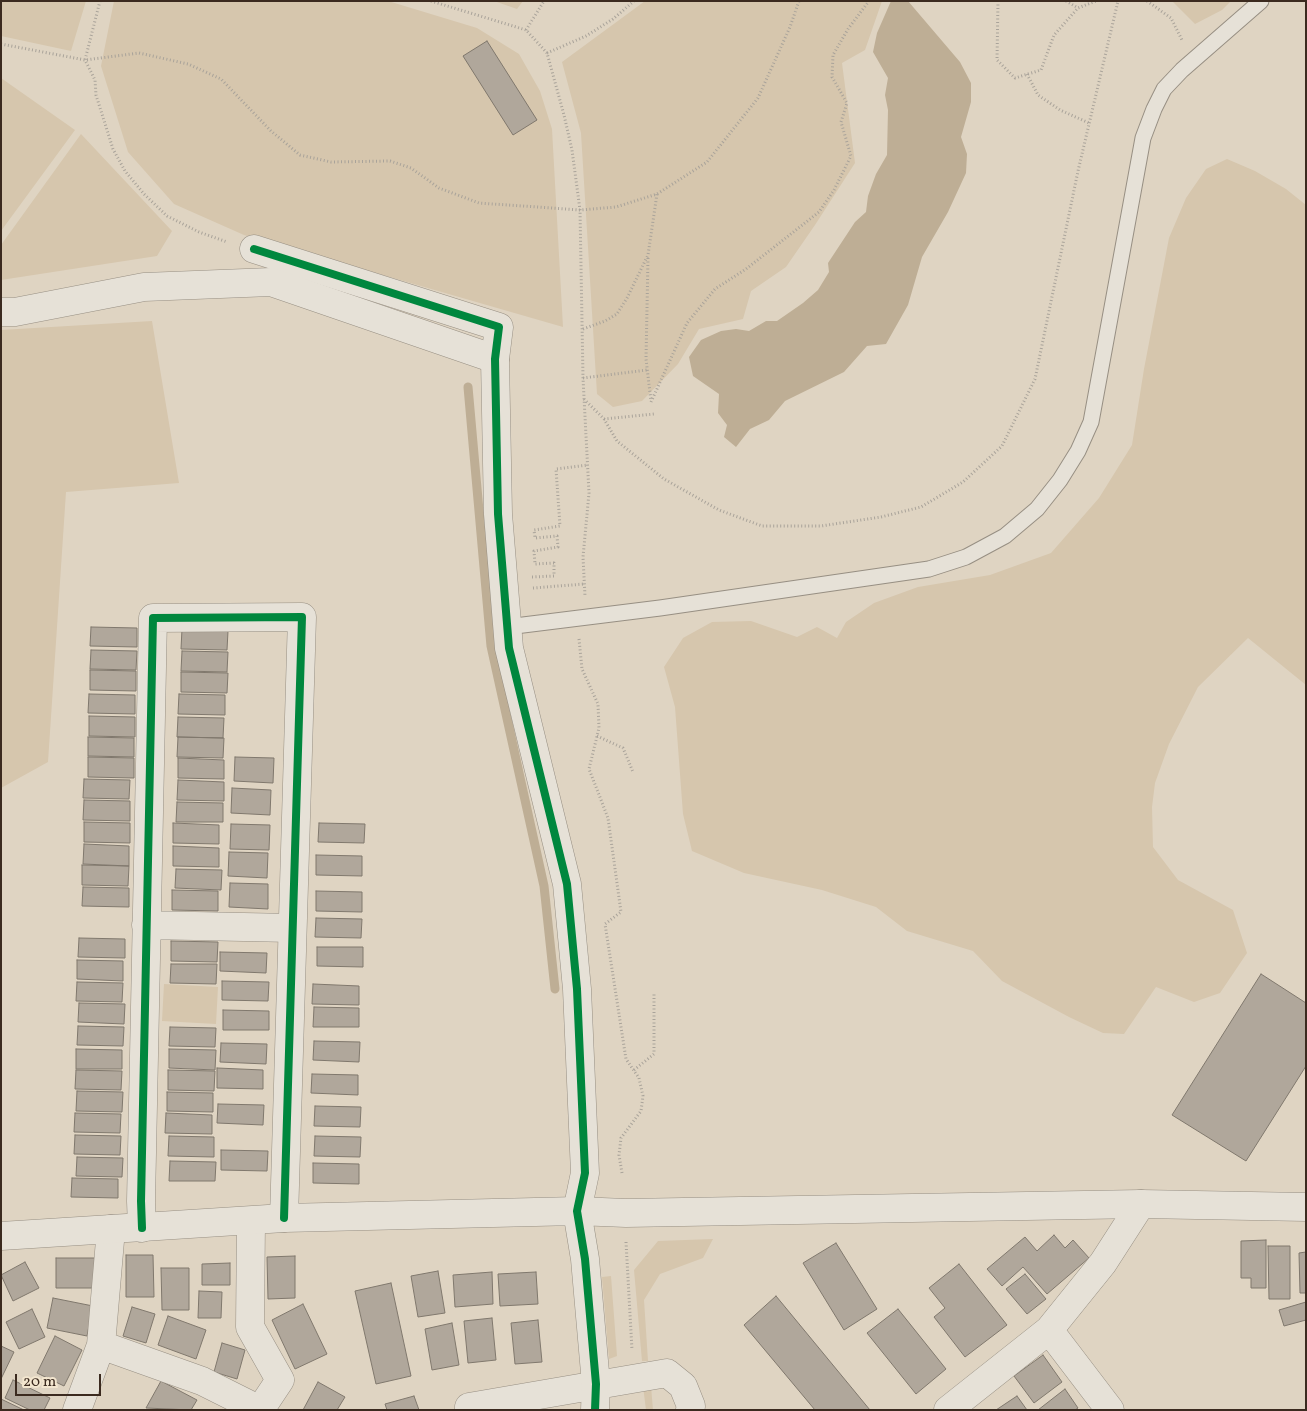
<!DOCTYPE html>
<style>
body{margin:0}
#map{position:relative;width:1307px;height:1411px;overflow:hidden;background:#dfd4c2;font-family:Vollkorn,serif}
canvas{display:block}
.frame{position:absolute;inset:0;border:2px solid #3b2a1f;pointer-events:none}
.scale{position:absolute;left:15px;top:1374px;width:86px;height:22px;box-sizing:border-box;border:2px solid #3b2a1f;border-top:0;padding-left:6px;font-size:15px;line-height:18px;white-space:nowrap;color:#3b2a1f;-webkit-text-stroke:4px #f3e6cf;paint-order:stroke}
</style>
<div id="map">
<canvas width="1307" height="1411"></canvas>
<div class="frame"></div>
<div class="scale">20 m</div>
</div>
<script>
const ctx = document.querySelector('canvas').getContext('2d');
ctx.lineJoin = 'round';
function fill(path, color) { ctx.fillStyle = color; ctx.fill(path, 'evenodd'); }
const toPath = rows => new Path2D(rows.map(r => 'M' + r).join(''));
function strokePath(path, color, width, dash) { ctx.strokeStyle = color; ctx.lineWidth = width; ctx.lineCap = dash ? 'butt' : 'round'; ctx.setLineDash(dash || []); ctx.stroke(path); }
fill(toPath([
 [1,1,86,1,71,51,1,36],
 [114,1,388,1,477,28,519,54,540,91,552,129,563,327,244,235,174,204,128,152,101,66],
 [494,1,523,1,517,9],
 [645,1,882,1,865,50,842,63,855,163,815,225,786,267,751,291,743,319,699,329,678,364,642,401,613,407,597,394,581,133,562,62],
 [1172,1,1231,1,1222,10,1195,24],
 [1,78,75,130,1,231],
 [81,134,172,231,157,256,1,280,1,245],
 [1227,159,1255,171,1286,189,1306,205,1306,685,1248,638,1198,687,1169,744,1155,783,1152,807,1153,847,1178,880,1233,910,1247,953,1220,993,1194,1002,1156,987,1124,1034,1103,1033,1069,1017,1002,981,973,951,907,931,876,907,822,890,744,873,692,851,683,814,675,707,664,667,683,638,712,622,751,621,797,637,817,627,837,638,846,622,874,603,918,587,990,575,1051,553,1099,498,1132,445,1144,369,1169,238,1186,198,1206,169],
 [152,321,179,483,66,492,48,762,1,788,1,330],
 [164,984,218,987,216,1024,162,1021],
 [713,1239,703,1258,660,1274,644,1300,648,1361,642,1361,634,1270,658,1241],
 [611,1276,617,1356,609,1359,602,1277],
 [643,1386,651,1386,653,1410,646,1410]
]), '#d6c6ad');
fill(toPath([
 [891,1,908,1,960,62,971,83,971,102,961,137,967,154,966,173,948,212,922,257,908,305,886,344,867,346,844,372,785,401,769,420,750,429,736,447,724,437,727,425,718,413,719,394,693,376,689,357,701,340,721,331,736,329,749,331,766,321,777,321,803,303,818,290,829,272,828,263,855,222,866,212,868,196,876,174,887,155,888,110,885,95,888,78,873,52,877,33]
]), '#beae95');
strokePath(toPath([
 [468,387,491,646,544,886,555,989]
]), '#beae95', 9);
const building = toPath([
 [487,41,537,120,513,135,463,56,487,41],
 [91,627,137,628,137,647,90,646,91,627],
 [182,629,228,631,227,650,181,649,182,629],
 [91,650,137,651,136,670,90,669,91,650],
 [182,651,228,652,227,672,181,671,182,651],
 [90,670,136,671,136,691,90,690,90,670],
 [181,672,228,673,227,693,181,692,181,672],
 [89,694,135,695,135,714,88,713,89,694],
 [179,694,225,695,225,715,178,714,179,694],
 [89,716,135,717,135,737,89,736,89,716],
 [178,717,224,718,223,738,177,737,178,717],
 [88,737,134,738,134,757,88,756,88,737],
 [178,737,224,738,223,758,177,757,178,737],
 [88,757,134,758,134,778,88,777,88,757],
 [235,757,274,758,273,783,234,781,235,757],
 [178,758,224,760,224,779,178,778,178,758],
 [84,779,130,780,129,799,83,798,84,779],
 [178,780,224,782,224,801,177,800,178,780],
 [232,788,271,790,270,815,231,813,232,788],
 [84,800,130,801,130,821,83,820,84,800],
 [177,802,223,803,223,822,176,822,177,802],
 [84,822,130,823,130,843,84,842,84,822],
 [173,823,219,825,219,844,173,843,173,823],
 [319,823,365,824,364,843,318,842,319,823],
 [231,824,270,825,269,850,230,849,231,824],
 [84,844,129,846,129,866,83,864,84,844],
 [173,846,219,848,219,867,173,866,173,846],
 [229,852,268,853,267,878,228,876,229,852],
 [316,855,362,856,362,876,316,875,316,855],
 [82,865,129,866,128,886,82,885,82,865],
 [176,869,222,870,221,890,175,888,176,869],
 [230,883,268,884,268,909,229,907,230,883],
 [83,887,129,888,129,907,82,906,83,887],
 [172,890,218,891,218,911,172,910,172,890],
 [316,891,362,892,362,912,316,911,316,891],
 [316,918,362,919,361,938,315,937,316,918],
 [79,938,125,939,125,958,78,957,79,938],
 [171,941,218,942,217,962,171,961,171,941],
 [317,947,363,947,363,967,317,966,317,947],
 [220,952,267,953,266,973,220,971,220,952],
 [77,960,123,961,123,981,77,979,77,960],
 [171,964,217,964,216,984,170,983,171,964],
 [1261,974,1306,1003,1306,1066,1246,1161,1172,1115,1261,974],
 [222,981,269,982,268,1001,222,1000,222,981],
 [77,982,123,983,122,1002,76,1001,77,982],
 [313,984,359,986,359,1005,312,1004,313,984],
 [79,1003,125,1004,124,1024,78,1022,79,1003],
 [314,1007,359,1008,359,1027,313,1027,314,1007],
 [223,1010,269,1011,269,1030,223,1030,223,1010],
 [78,1026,124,1027,123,1046,77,1045,78,1026],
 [170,1027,216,1028,215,1047,169,1046,170,1027],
 [314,1041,360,1042,359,1062,313,1060,314,1041],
 [221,1043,267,1044,266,1064,220,1062,221,1043],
 [76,1049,122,1050,122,1069,76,1069,76,1049],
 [169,1049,216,1050,215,1070,169,1068,169,1049],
 [217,1068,263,1070,263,1089,217,1088,217,1068],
 [76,1070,122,1071,121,1090,75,1089,76,1070],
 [168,1070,215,1071,214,1091,168,1090,168,1070],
 [312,1074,358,1075,358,1095,311,1093,312,1074],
 [77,1091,123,1092,122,1112,76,1111,77,1091],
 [167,1092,213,1093,213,1112,167,1111,167,1092],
 [218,1104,264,1105,263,1125,217,1123,218,1104],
 [315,1106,361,1107,360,1127,314,1126,315,1106],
 [75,1113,121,1114,120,1133,74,1132,75,1113],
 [166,1113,212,1115,212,1134,165,1133,166,1113],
 [75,1135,121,1136,120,1155,74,1154,75,1135],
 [169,1136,214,1137,214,1157,168,1156,169,1136],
 [315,1136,361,1137,360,1157,314,1156,315,1136],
 [221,1150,268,1151,267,1171,221,1170,221,1150],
 [77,1157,123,1158,122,1177,76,1176,77,1157],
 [170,1161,216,1162,215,1181,169,1181,170,1161],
 [313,1163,359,1164,359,1184,313,1183,313,1163],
 [72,1178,118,1179,118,1198,71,1197,72,1178],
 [1054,1235,1065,1248,1073,1240,1089,1258,1047,1294,1023,1267,1002,1286,987,1269,1025,1237,1037,1251,1054,1235],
 [1266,1240,1266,1288,1251,1288,1251,1278,1241,1278,1241,1241,1266,1240],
 [836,1243,877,1309,844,1330,803,1263,836,1243],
 [1268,1246,1290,1246,1290,1299,1269,1299,1268,1246],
 [1306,1252,1306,1293,1300,1293,1299,1253,1306,1252],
 [126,1255,153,1255,154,1297,126,1297,126,1255],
 [295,1256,295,1298,268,1299,267,1257,295,1256],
 [56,1258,97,1258,96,1288,56,1288,56,1258],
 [25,1262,39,1288,13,1301,1,1275,25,1262],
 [230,1263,230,1285,202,1285,202,1264,230,1263],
 [959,1264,1007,1325,965,1357,934,1317,945,1308,929,1288,959,1264],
 [161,1268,189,1268,189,1310,162,1310,161,1268],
 [438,1271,445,1313,418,1317,411,1276,438,1271],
 [492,1272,493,1304,455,1307,453,1275,492,1272],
 [536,1272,538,1304,500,1306,498,1274,536,1272],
 [1025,1274,1046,1299,1027,1314,1006,1289,1025,1274],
 [391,1283,411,1376,376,1384,355,1291,391,1283],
 [199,1291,222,1292,221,1318,198,1318,199,1291],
 [776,1296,870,1410,815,1410,744,1325,776,1296],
 [53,1298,93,1306,87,1336,47,1328,53,1298],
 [1306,1302,1306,1320,1284,1326,1279,1310,1306,1302],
 [303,1304,327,1354,295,1369,272,1320,303,1304],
 [132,1307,155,1314,146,1343,123,1336,132,1307],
 [32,1309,45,1337,19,1349,6,1322,32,1309],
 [898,1309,946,1369,916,1394,867,1333,898,1309],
 [168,1316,206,1330,196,1359,158,1345,168,1316],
 [492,1318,496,1360,468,1363,464,1321,492,1318],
 [538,1320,542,1362,515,1364,511,1323,538,1320],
 [452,1323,459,1365,432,1370,425,1329,452,1323],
 [55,1336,82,1350,64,1386,37,1373,55,1336],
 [222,1343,245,1350,237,1379,214,1372,222,1343],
 [1,1346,14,1352,1,1379,1,1346],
 [1043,1355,1062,1382,1034,1403,1014,1376,1043,1355],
 [13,1380,50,1398,44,1410,30,1410,5,1398,13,1380],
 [161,1381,197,1400,191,1410,146,1408,161,1381],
 [318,1382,345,1397,337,1410,303,1410,318,1382],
 [1065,1389,1078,1408,1075,1410,1038,1410,1065,1389],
 [414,1396,419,1410,387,1410,385,1404,414,1396],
 [1017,1396,1027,1410,996,1410,1017,1396],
 [1,1399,24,1410,1,1410,1,1399]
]);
fill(building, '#b0a79b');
strokePath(building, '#80786d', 1);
const service = toPath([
 [507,627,660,608,929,569,966,557,1005,536,1037,509,1060,480,1078,451,1091,422,1143,138,1154,109,1164,89,1182,70,1261,1]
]);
const minor = toPath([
 [254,249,499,327,495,359,498,514,509,648,567,884,577,989,585,1173,577,1211],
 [146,925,292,928],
 [251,1221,250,1327,280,1380,260,1410],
 [142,1228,141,1201,153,618,302,617,284,1218],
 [1049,1330,1110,1410],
 [101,1345,202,1381,260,1410],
 [77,1410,101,1345,111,1229],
 [469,1410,469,1407,667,1373,683,1386,691,1406,690,1410],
 [948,1410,1049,1330,1103,1263,1141,1204]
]);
const tertiary = toPath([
 [1,312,15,312,144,287,271,282,495,359],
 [577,1211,585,1259,596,1384,595,1410],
 [1,1236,284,1218,577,1211,626,1213,1141,1204,1306,1207]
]);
strokePath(service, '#978f83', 17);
strokePath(minor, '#978f83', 29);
strokePath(tertiary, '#978f83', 29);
strokePath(toPath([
 [100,1,85,60,95,80,96,95,113,149,125,171,144,194,167,216,199,232,227,242],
 [431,1,526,30,547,53,564,115,572,150,580,210,583,378,589,493,583,557,585,596],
 [998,1,997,60,1015,78,1041,70,1054,35,1078,8,1096,1],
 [1066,1,1078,8],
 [1147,1,1171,18,1182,40],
 [526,30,544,1],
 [1,44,85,60,139,53,188,64,221,79,271,131,300,155,331,162,390,161,411,168,439,188,479,203,580,210,616,207,657,194,707,162,758,98,790,27,799,1],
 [547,53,586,36,613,19,634,1],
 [1027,74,1038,95,1060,110,1089,123],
 [648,258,646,359,651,401],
 [583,329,605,321,617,314,627,298,648,255,657,194],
 [583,378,647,370],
 [584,399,604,419,617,441,664,479,719,510,762,526,821,526,881,517,921,507,963,482,1002,446,1035,379,1078,171,1118,1],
 [651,402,687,323,715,289,746,269,819,212,834,190,851,156,841,122,847,103,832,77,833,55,848,29,869,1],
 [604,419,654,414],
 [532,577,554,576,554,563,535,564,534,551,558,547,557,536,535,538,534,530,560,526,556,469,588,465],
 [533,588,584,584],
 [579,639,582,669,598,704,599,728,589,769,608,818,621,912,605,924,626,1059,639,1078,643,1096,641,1111,621,1138,619,1155,622,1173],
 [597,736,623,748,633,772],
 [634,1070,654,1054,654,992],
 [626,1242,632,1350]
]), '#a9a39a', 3, [1, 2.5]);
strokePath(service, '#e6e1d7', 15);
strokePath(minor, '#e6e1d7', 28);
strokePath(tertiary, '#e6e1d7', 28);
strokePath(toPath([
 [254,249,499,327,495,359,498,514,509,648,567,884,577,989,585,1173,577,1211,585,1259,596,1384,595,1410],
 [142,1228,141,1201,153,618,302,617,284,1218]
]), '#00873e', 8);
</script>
